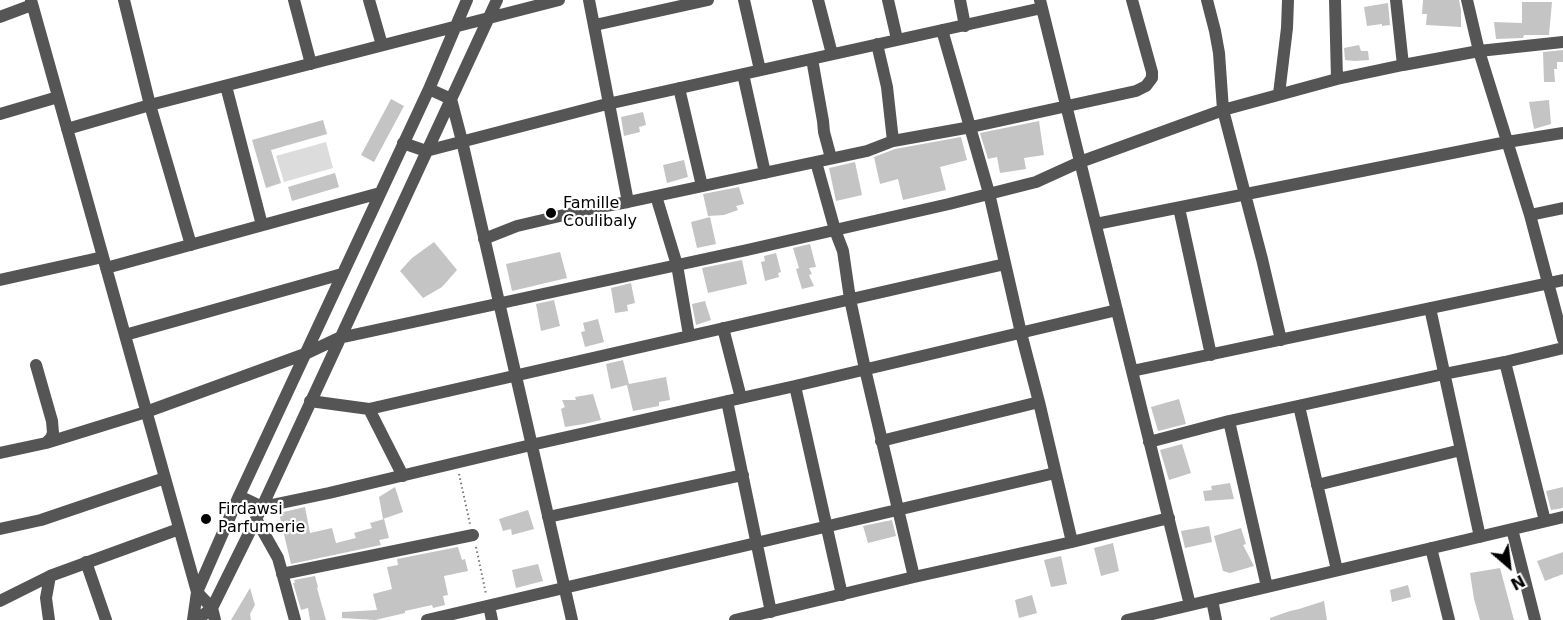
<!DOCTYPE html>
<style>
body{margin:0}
#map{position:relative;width:1563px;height:620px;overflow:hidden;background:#fff;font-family:"DejaVu Sans",sans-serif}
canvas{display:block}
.north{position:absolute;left:1479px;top:536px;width:60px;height:60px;-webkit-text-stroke:4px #fff;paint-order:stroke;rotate:152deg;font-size:16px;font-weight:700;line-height:24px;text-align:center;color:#000}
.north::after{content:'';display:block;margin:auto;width:21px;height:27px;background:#000;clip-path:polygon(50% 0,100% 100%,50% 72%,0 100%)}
</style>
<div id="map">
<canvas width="1563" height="620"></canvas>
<div class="north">N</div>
</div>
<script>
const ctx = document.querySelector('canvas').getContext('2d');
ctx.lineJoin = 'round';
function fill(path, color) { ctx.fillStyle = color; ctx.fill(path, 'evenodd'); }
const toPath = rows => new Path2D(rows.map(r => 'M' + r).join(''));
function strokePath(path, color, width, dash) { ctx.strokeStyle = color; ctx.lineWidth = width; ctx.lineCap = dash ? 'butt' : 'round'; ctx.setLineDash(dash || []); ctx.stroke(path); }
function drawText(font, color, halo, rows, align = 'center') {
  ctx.font = font + ' "DejaVu Sans",sans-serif'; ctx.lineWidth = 4.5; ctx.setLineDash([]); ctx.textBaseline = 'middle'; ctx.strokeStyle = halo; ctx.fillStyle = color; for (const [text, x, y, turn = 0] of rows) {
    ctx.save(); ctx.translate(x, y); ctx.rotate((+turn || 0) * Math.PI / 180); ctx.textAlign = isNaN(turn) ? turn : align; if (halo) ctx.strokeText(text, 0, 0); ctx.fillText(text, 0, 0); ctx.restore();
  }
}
fill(toPath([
 [326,142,333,168,284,182,276,156]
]), '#dcdcdc');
fill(toPath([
 [1423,0,1459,0,1461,10,1461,27,1426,25,1427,14,1422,14],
 [1522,2,1552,2,1549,35,1524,35,1523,38,1496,39,1494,22,1522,23],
 [1388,3,1390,25,1382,26,1382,24,1367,26,1364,7],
 [1359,45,1361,51,1368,51,1369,60,1355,61,1345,60,1344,48],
 [1563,50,1563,62,1557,62,1557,69,1554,69,1555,82,1544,82,1543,52],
 [391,99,404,106,374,162,361,155],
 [1549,100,1551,124,1534,129,1529,102],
 [643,112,646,125,639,127,640,132,624,136,621,117],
 [323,120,327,134,271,150,281,183,266,188,252,140],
 [1039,121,1044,155,1024,158,1026,169,1000,173,997,157,988,159,980,133],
 [961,137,967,160,940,167,946,190,903,200,898,179,880,184,874,157,895,149],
 [684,160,688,177,667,183,663,165],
 [855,162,862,195,836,201,829,168],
 [335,173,339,187,292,201,288,187],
 [739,187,744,204,736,206,738,210,724,215,708,216,703,194],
 [710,217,716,244,697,248,691,222],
 [434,242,457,270,442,287,423,298,400,271,412,258],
 [810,244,816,267,809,268,812,274,809,275,814,286,802,289,796,269,799,268,793,248],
 [560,252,567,278,512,291,506,264],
 [776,253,781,272,778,273,779,277,765,281,761,262,765,261,764,256],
 [742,260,747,284,708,293,702,268],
 [631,283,635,303,627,305,628,311,615,313,611,288],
 [554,300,560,326,541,331,536,304],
 [705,301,711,320,696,325,692,304],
 [598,319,604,342,585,347,581,332,585,331,583,323],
 [623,360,629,384,666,377,670,400,659,402,659,406,633,411,627,385,611,389,606,364],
 [593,394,601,420,584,424,565,427,561,409,565,407,562,400,576,400,575,397],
 [1179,399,1186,424,1158,431,1151,407],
 [1182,444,1191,473,1169,480,1160,450],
 [1230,483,1234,499,1205,501,1203,491,1212,490,1211,486],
 [395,487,403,512,383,519,379,497],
 [1563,487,1563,508,1551,510,1546,491],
 [305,507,310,533,332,528,336,543,356,538,354,533,372,528,370,523,384,519,389,538,379,540,381,545,291,564,279,513],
 [528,510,534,529,512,535,511,529,503,531,499,519],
 [892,520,896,536,868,543,863,526],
 [1209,526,1212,542,1185,548,1181,531],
 [1241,528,1246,544,1243,545,1254,566,1230,573,1223,571,1214,536],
 [1113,543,1119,571,1101,576,1094,548],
 [458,547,462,560,465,559,468,571,444,576,448,595,443,596,445,605,433,608,432,605,405,611,405,613,375,620,342,618,342,612,377,610,373,594,392,589,387,567,398,565,397,559],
 [1563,552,1563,574,1545,581,1537,561],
 [1061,556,1067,584,1051,587,1044,560],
 [538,564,543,581,516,588,512,570],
 [1500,568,1514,620,1480,620,1474,599,1470,573],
 [315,576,318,587,317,588,326,620,310,620,308,608,301,610,293,583,295,583,294,580],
 [1408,585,1411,597,1392,602,1390,590],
 [250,588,255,605,250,614,251,620,231,620],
 [1032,595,1037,613,1019,618,1015,600],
 [1324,601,1327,620,1270,620,1270,618,1290,611,1299,609]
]), '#c4c4c4');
strokePath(toPath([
 [459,474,470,524],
 [476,547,486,594]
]), '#777', 2, [1.5, 3]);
strokePath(toPath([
 [31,0,197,592,212,608,215,620],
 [124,0,150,105,191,245],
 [294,0,311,64],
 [369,0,382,45],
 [589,0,628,202],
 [744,0,760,70],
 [818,0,832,54],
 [888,0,897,39],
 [960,0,965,26],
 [1040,0,1190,605],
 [1207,0,1215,31,1219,53,1223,110,1262,259,1281,340],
 [1335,0,1337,79],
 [1396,0,1403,65],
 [1467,0,1479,51,1530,215,1563,339],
 [0,17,32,5],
 [595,25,708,0],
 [942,30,989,193,1021,333,1039,402,1072,542],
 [877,44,887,87,893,141],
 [812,59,823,121,824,132,831,158],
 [743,74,765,173],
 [226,86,262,225],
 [679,88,702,186],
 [429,89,451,99,462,141,572,620],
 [1279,94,1287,28,1288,0],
 [0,114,58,97],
 [67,129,150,105,559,0],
 [403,143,426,151,603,105,1042,8],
 [816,162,835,230,843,251,850,299,865,369,914,577],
 [656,196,677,265,689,335],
 [1179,208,1211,355],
 [1530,215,1563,208],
 [1096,224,1507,142,1563,133],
 [484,239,517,226,594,208,628,202,867,151,893,141,971,127,1136,91,1146,86,1152,78,1152,72,1132,0],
 [106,268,380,193],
 [0,280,103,257],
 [1430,308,1480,537],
 [723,328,741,398],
 [125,335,342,274],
 [1505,362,1545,521],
 [36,365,52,421,53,433,51,438,46,443],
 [1132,371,1563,280],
 [795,386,842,595],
 [310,401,369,409,1005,264],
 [727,401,771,612],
 [1299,406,1337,570],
 [369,409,403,476],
 [1229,421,1267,587],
 [881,441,1039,402],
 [1149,442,1229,421,1444,374,1505,362,1563,348],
 [0,453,46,443,146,412,305,354,339,338,747,250,949,204,1036,182,1080,162,1223,110,1337,79,1403,65,1479,51,1563,42],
 [1317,485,1461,450],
 [239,496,262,507,329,493,531,445,795,386,1117,310],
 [548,517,743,475],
 [256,519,278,558,295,620],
 [0,529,41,520,165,478],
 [1512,529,1535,620],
 [1431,548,1449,620],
 [86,562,106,620],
 [282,574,473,535],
 [1212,600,1216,620],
 [0,601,50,576,179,529],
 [489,606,492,620],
 [49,620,46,598,50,576],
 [193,620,197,592,239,496,429,89,467,0],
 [197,620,212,608,262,507,497,0],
 [427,620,1055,473],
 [735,620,914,577,1072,542,1169,518],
 [1127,620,1563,517]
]), '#555', 12);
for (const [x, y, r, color] of [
 [551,213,6,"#000"],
 [206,519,6,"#000"]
]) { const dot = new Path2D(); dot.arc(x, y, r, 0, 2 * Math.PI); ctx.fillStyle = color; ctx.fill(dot); strokePath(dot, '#fff', 2); }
drawText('16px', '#000', '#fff', [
 ["Famille",563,204],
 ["Coulibaly",563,222],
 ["Firdawsi",218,510],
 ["Parfumerie",218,528]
], 'left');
</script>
